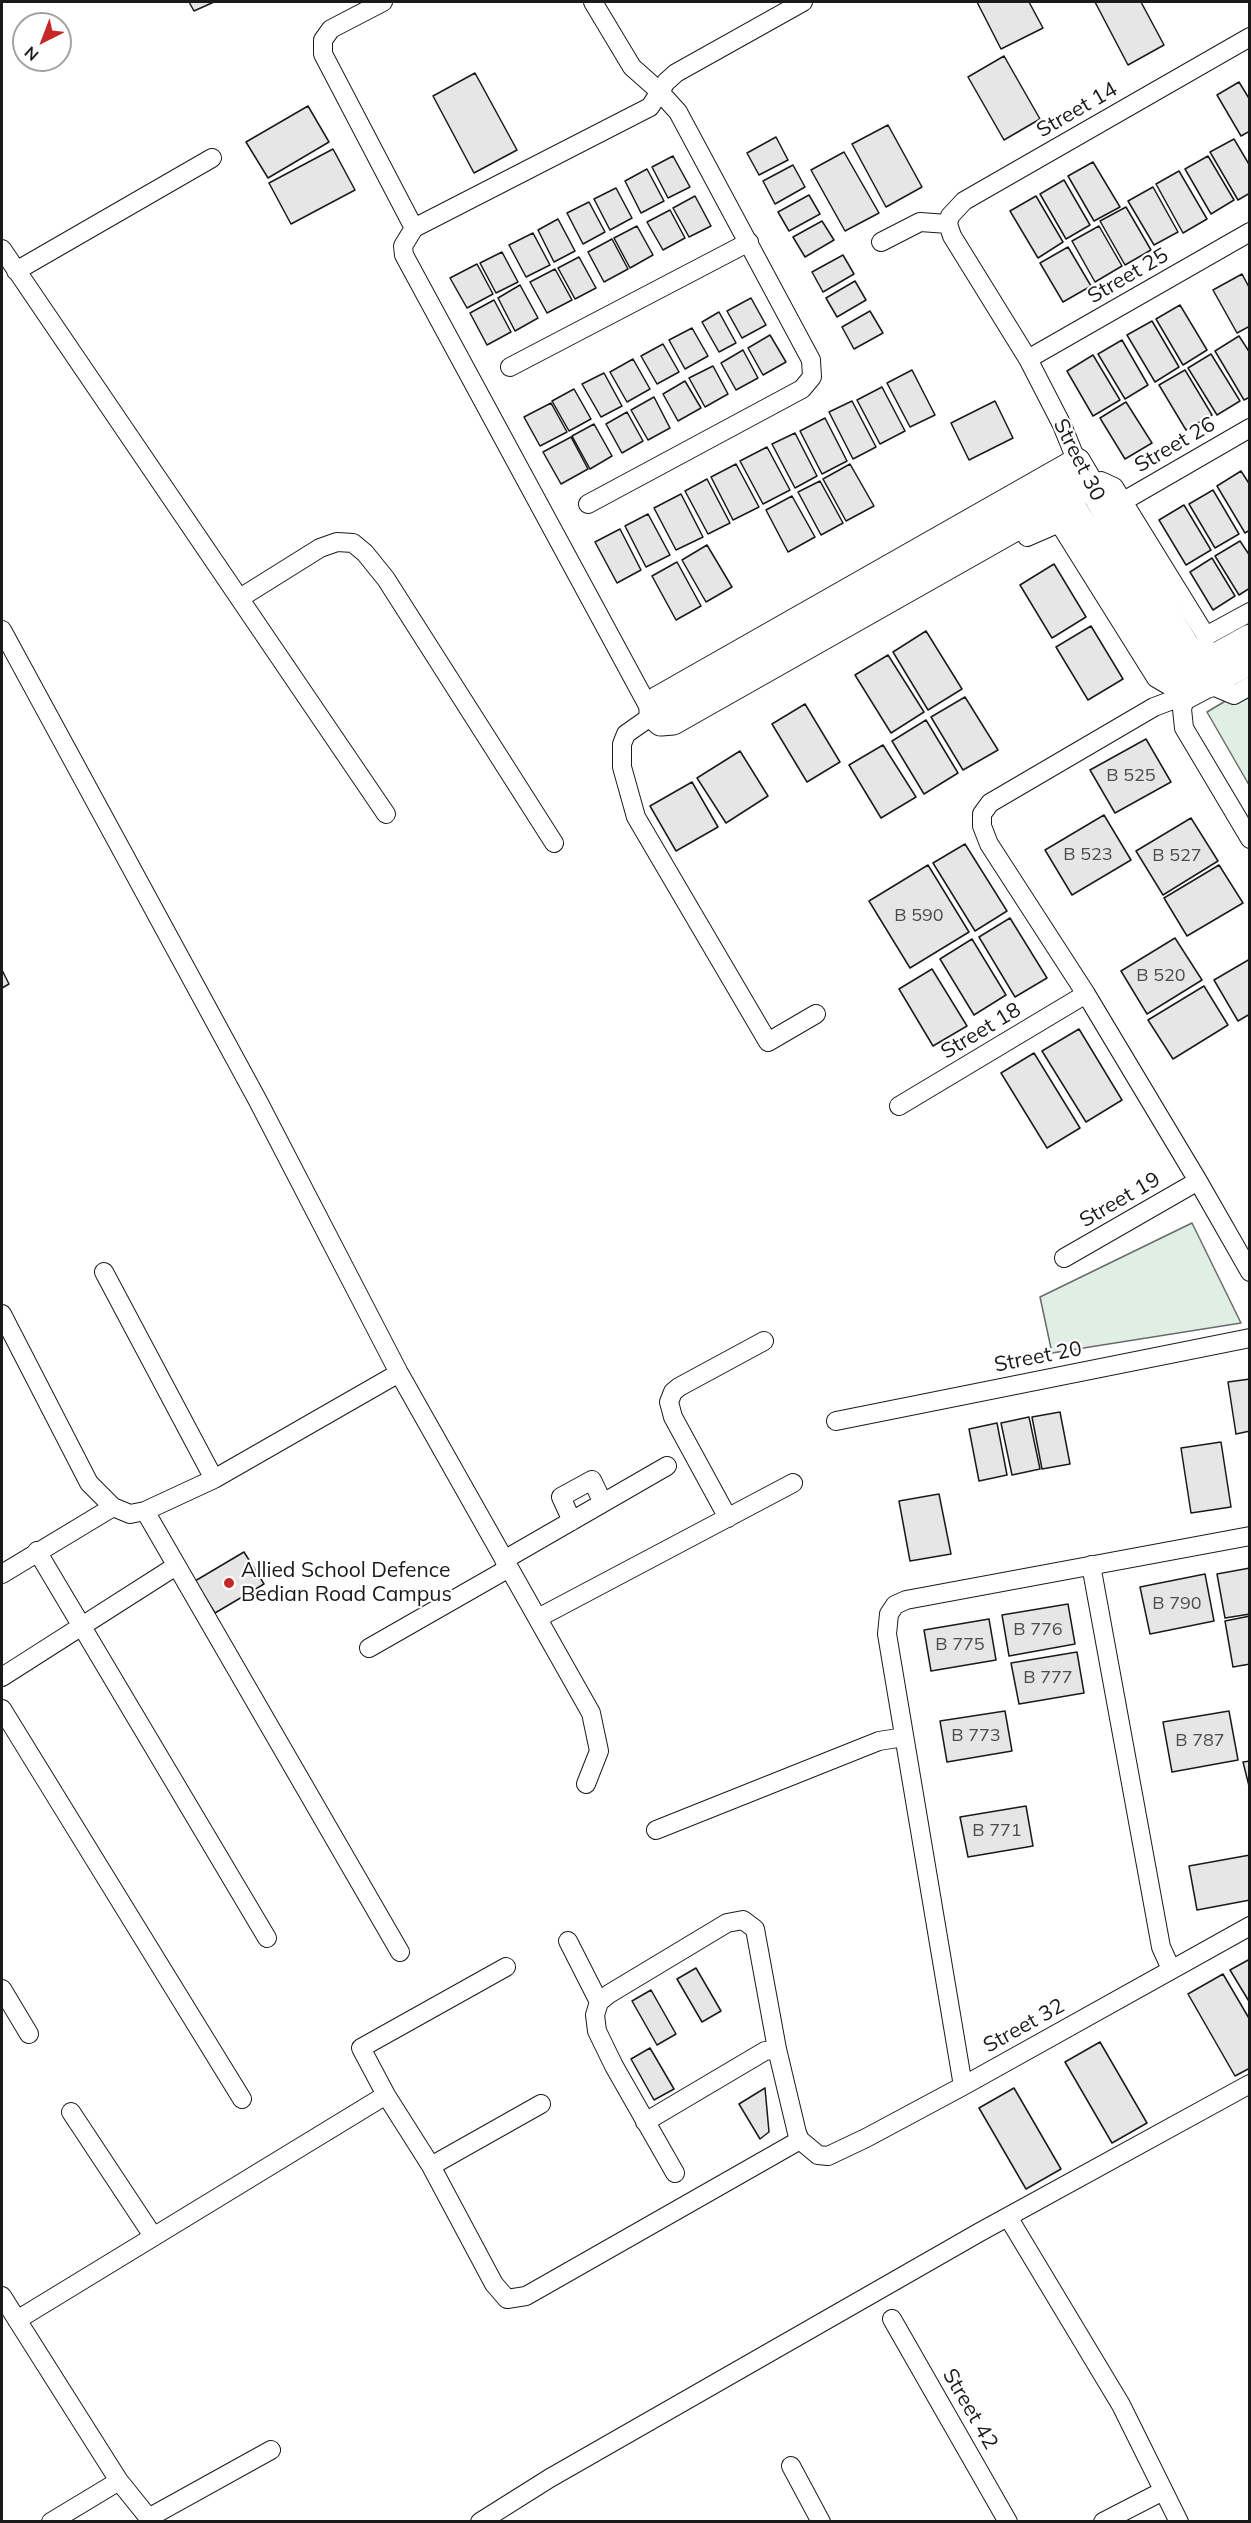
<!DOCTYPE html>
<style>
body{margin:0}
#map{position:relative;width:1251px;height:2523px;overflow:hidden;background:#fff;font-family:Mulish,sans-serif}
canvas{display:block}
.frame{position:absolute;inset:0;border:3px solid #1a1a1a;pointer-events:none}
.north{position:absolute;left:12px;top:12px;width:60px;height:60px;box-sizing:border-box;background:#fff;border:2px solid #a3a3a3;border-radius:50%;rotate:222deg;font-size:16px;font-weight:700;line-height:24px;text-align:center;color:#1a1a1a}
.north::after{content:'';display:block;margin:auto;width:21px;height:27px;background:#c62828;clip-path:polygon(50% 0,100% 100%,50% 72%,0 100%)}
</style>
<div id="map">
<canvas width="1251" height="2523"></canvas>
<div class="frame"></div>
<div class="north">N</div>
</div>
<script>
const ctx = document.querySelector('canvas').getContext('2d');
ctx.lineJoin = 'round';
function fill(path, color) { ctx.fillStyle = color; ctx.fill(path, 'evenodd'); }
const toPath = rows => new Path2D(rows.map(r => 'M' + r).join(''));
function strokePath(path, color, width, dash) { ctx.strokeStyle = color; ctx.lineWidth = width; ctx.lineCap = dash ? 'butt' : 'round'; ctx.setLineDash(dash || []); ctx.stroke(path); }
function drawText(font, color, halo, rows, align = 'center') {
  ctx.font = font + ' Mulish,sans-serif'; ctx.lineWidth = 4.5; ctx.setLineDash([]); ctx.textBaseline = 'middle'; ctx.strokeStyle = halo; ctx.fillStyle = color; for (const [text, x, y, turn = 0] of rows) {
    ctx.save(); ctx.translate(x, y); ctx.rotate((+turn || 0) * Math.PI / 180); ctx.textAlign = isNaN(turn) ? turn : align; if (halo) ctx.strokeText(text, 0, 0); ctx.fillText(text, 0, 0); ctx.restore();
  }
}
const green = toPath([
 [1249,687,1249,785,1207,712,1249,687],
 [1192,1223,1241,1323,1052,1353,1040,1297,1192,1223]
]);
fill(green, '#e0efe3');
strokePath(green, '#6a6a6a', 1.5);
const building = toPath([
 [189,2,214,2,194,11,189,2],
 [977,2,1029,2,1043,28,1001,49,977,2],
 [1095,2,1141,2,1164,45,1128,65,1095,2],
 [1004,56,1040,119,1004,140,968,77,1004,56],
 [475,73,517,150,474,173,433,96,475,73],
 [1239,82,1250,100,1250,131,1241,136,1217,95,1239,82],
 [308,106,329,142,268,178,246,142,308,106],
 [888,125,922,187,886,207,852,144,888,125],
 [776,137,788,160,759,175,747,153,776,137],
 [1234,139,1250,166,1250,193,1238,200,1210,152,1234,139],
 [333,149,355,190,291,224,269,183,333,149],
 [844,152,879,213,845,231,811,170,844,152],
 [673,156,690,187,668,198,652,167,673,156],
 [1208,156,1234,200,1211,214,1185,169,1208,156],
 [1093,162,1120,207,1094,221,1068,176,1093,162],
 [793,165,805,187,775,204,763,181,793,165],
 [647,169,664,201,641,213,625,181,647,169],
 [1179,171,1207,219,1183,233,1156,184,1179,171],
 [1064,180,1090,225,1066,239,1040,194,1064,180],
 [1153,187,1178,232,1154,245,1128,201,1153,187],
 [616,188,632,218,610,230,594,199,616,188],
 [809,195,820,214,789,231,778,212,809,195],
 [695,196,711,226,689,237,673,208,695,196],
 [1036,196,1063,242,1038,258,1010,211,1036,196],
 [589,202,605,232,583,244,567,213,589,202],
 [1126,207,1151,250,1125,265,1100,221,1126,207],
 [670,210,685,238,663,250,647,222,670,210],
 [558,219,575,251,554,262,538,230,558,219],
 [822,221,834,240,805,257,793,237,822,221],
 [637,226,653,255,630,268,614,238,637,226],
 [1099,226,1122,266,1095,282,1072,241,1099,226],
 [533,233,550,265,526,277,509,245,533,233],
 [612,239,628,269,604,282,588,252,612,239],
 [1068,247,1091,286,1063,302,1040,263,1068,247],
 [502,252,518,282,496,293,480,263,502,252],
 [843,255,854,274,823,292,812,272,843,255],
 [579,257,596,288,575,299,558,268,579,257],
 [477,264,493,294,467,308,450,278,477,264],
 [555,269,572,300,547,313,530,282,555,269],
 [1242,274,1250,289,1250,326,1237,333,1213,290,1242,274],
 [855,281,866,300,837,317,826,298,855,281],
 [520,285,538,318,515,331,498,298,520,285],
 [751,298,766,325,742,338,727,311,751,298],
 [494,300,511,332,487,345,470,313,494,300],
 [1180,305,1207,350,1183,365,1156,319,1180,305],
 [870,311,883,333,854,349,842,327,870,311],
 [719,312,736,343,719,352,702,322,719,312],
 [1152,321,1179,367,1155,382,1127,335,1152,321],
 [692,328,708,356,685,369,669,340,692,328],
 [770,335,786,362,763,375,748,348,770,335],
 [1239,336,1250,353,1250,397,1244,400,1215,351,1239,336],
 [1122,340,1148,385,1125,399,1098,354,1122,340],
 [663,344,679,372,657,384,641,356,663,344],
 [743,350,758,378,736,390,721,363,743,350],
 [1211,354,1240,401,1217,415,1188,368,1211,354],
 [1093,355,1120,400,1093,416,1067,371,1093,355],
 [633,359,650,389,627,402,610,372,633,359],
 [713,366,728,394,705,407,689,378,713,366],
 [912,370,935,415,910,427,887,383,912,370],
 [1185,370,1212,415,1186,430,1159,385,1185,370],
 [604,373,622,406,601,417,582,384,604,373],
 [685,381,701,408,678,421,663,394,685,381],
 [882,387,905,431,880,444,857,400,882,387],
 [574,389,591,419,569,431,552,401,574,389],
 [654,397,670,428,648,440,631,410,654,397],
 [852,401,876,447,853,459,829,412,852,401],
 [995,401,1013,438,969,460,951,423,995,401],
 [1126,402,1152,443,1125,459,1100,418,1126,402],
 [551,403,567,432,540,446,524,417,551,403],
 [627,412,643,441,622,453,606,424,627,412],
 [825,418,847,461,822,474,800,431,825,418],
 [594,424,612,456,590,469,572,436,594,424],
 [795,433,817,476,795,488,772,444,795,433],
 [571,437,588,469,561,484,543,452,571,437],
 [767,447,790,490,763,504,740,461,767,447],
 [736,464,759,507,733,520,711,477,736,464],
 [850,464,874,506,846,521,823,479,850,464],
 [1241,471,1250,485,1250,530,1245,533,1217,486,1241,471],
 [707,479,730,523,708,534,685,491,707,479],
 [820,481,843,523,821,535,798,492,820,481],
 [1213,490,1239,534,1215,548,1189,504,1213,490],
 [681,494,703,537,676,550,654,508,681,494],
 [792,496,815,537,788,552,766,510,792,496],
 [1184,505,1211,550,1186,565,1159,520,1184,505],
 [648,514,670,555,646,567,625,526,648,514],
 [620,529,641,570,617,583,595,542,620,529],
 [1240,541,1250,556,1250,588,1239,595,1215,556,1240,541],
 [707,545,732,587,706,602,682,560,707,545],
 [1212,558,1235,596,1213,610,1190,572,1212,558],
 [677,562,701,606,676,620,652,576,677,562],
 [1054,564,1086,617,1052,638,1020,585,1054,564],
 [1091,626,1123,679,1088,700,1056,647,1091,626],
 [926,631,962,689,928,710,893,652,926,631],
 [888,655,924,712,891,733,855,675,888,655],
 [965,697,998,750,963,770,931,717,965,697],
 [805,704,840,762,807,782,772,724,805,704],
 [926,720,958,773,924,794,892,741,926,720],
 [1146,739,1171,782,1115,813,1090,770,1146,739],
 [883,745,916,797,881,818,849,765,883,745],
 [740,751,768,796,726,823,697,778,740,751],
 [692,782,718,827,676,851,650,806,692,782],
 [1104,815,1131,860,1072,895,1045,850,1104,815],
 [1191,818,1218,861,1163,895,1136,851,1191,818],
 [965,844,1007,911,975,931,933,863,965,844],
 [928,865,969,932,910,968,869,901,928,865],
 [1219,865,1243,903,1187,936,1164,898,1219,865],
 [1010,918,1047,978,1015,997,979,937,1010,918],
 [1175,938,1202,980,1147,1014,1121,971,1175,938],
 [972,939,1006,995,974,1015,940,959,972,939],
 [1250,959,1250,1014,1238,1021,1214,980,1250,959],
 [932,969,967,1026,933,1046,899,989,932,969],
 [2,970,9,984,2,988,2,970],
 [1204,986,1228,1025,1173,1059,1148,1020,1204,986],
 [1079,1029,1122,1100,1086,1122,1042,1051,1079,1029],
 [1034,1053,1080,1128,1047,1148,1001,1073,1034,1053],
 [1250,1379,1250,1431,1236,1434,1228,1382,1250,1379],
 [1060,1412,1070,1464,1042,1469,1032,1417,1060,1412],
 [1029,1417,1040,1469,1012,1475,1001,1423,1029,1417],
 [997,1423,1007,1475,979,1481,969,1429,997,1423],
 [1221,1442,1231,1507,1191,1513,1181,1448,1221,1442],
 [939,1494,951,1554,910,1561,899,1501,939,1494],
 [244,1552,264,1584,215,1613,195,1581,244,1552],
 [1250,1568,1250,1614,1225,1618,1217,1574,1250,1568],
 [1205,1574,1214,1621,1150,1634,1140,1587,1205,1574],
 [1068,1604,1075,1644,1009,1656,1002,1615,1068,1604],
 [1250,1616,1250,1664,1233,1667,1225,1621,1250,1616],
 [989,1619,996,1660,931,1671,924,1630,989,1619],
 [1077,1652,1084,1693,1019,1704,1011,1663,1077,1652],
 [1005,1711,1012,1751,947,1762,940,1721,1005,1711],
 [1229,1711,1238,1760,1172,1772,1163,1722,1229,1711],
 [1250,1761,1250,1790,1243,1762,1250,1761],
 [1026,1806,1033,1846,968,1857,960,1817,1026,1806],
 [1250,1855,1250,1900,1197,1910,1189,1866,1250,1855],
 [1250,1959,1250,2003,1230,1970,1250,1959],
 [696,1968,721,2011,702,2022,677,1979,696,1968],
 [1223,1974,1250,2020,1250,2068,1235,2076,1188,1994,1223,1974],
 [651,1990,676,2034,657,2045,632,2001,651,1990],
 [1100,2042,1147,2123,1112,2143,1065,2062,1100,2042],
 [650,2048,674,2089,654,2100,631,2059,650,2048],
 [765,2088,769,2132,760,2139,739,2104,765,2088],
 [1014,2088,1061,2169,1026,2189,979,2108,1014,2088]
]);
fill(building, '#e6e6e6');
strokePath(building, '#1a1a1a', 1.5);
const street = toPath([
 [383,2,331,29,323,40,323,54,414,228],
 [803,2,676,73,666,82,650,107,414,228,403,246,404,255,653,715,626,734,622,744,622,767,636,817,768,1042,816,1014],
 [881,242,920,222,948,224],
 [2,249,386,814],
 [16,271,212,158],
 [1028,359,1250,232],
 [510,367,749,242],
 [1077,462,1062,425,1028,359,952,236,948,224,950,216,964,201,1250,37],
 [1090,485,1101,481,1114,487,1206,636],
 [1067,498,1059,523,1156,678,1182,693],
 [1122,502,1250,428],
 [588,504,802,389,812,377,811,360,678,112,659,91,632,67,593,2],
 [1027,537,1059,523],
 [240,598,320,548,337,542,353,543,365,553,386,579,554,843],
 [2,630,258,1101,399,1373,591,1713,599,1751,586,1784],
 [1203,647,1206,636,1250,612],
 [1208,684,1234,695,1250,686],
 [1186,695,1154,707,990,803,982,814,982,826,989,844,1086,994,1198,1181,1250,1272],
 [1186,695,1182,709,1184,728,1250,839],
 [899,1106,1086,994],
 [1064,1258,1198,1181],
 [104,1272,214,1479],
 [2,1314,89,1483,113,1507],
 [836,1421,1250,1338],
 [145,1511,400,1952],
 [728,1518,673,1417,669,1402,673,1392,679,1387,764,1341],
 [572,1521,561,1497,592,1480,603,1503],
 [37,1551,267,1938],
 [504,1560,667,1466],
 [1091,1565,1161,1947,1171,1969],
 [2,1574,113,1507,130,1514,145,1511,214,1479,399,1373],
 [538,1618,793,1483],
 [369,1648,509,1568],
 [2,1677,176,1566],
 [2,1709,242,2099],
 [656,1830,879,1741,904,1737],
 [568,1941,599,2002],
 [506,1967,361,2048,386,2095,431,2166,494,2284,507,2299,526,2296,800,2140],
 [2,1989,29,2034],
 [963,2086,887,1634,889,1614,895,1605,906,1600,1250,1536],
 [71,2112,153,2236],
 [645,2122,765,2051,777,2049],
 [431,2166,541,2104],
 [675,2173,614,2066,597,2031,595,2015,599,2002,609,1994,727,1923,743,1920,755,1929,777,2049,797,2133,800,2140,818,2155,828,2156,866,2138,963,2086,1250,1926],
 [1008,2217,1121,2405,1179,2522],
 [2,2296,119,2481,152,2522],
 [892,2319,1008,2522],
 [17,2320,386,2095],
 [791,2466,821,2522],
 [150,2517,271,2450],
 [51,2522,119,2481],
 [480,2522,550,2478,980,2232,1250,2084],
 [1103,2522,1163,2491]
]);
const secondary = toPath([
 [1058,484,1186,695,1250,661],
 [1090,485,673,721,661,722,653,715,653,704,658,700,1077,462,1208,684],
 [1183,675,1250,638]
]);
strokePath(street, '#1a1a1a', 20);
strokePath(secondary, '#1a1a1a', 29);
strokePath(street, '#fff', 18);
strokePath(secondary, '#fff', 27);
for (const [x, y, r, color] of [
 [229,1583,6,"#c62828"]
]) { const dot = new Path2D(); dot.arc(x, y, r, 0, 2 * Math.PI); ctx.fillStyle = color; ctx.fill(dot); strokePath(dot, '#fff', 2); }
drawText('18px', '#4d4d4d', null, [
 ["B 525",1131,776],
 ["B 523",1088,855],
 ["B 527",1177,856],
 ["B 590",919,916],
 ["B 520",1161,976],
 ["B 790",1177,1604],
 ["B 776",1038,1630],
 ["B 775",960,1645],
 ["B 777",1048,1678],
 ["B 773",976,1736],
 ["B 787",1200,1741],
 ["B 771",997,1831]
]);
drawText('21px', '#1a1a1a', '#fff', [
 ["Street 14",1077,110,-30],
 ["Street 25",1128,276,-30],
 ["Street 26",1175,445,-30],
 ["Street 30",1079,460,63],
 ["Street 18",981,1031,-31],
 ["Street 19",1120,1200,-30],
 ["Street 20",1038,1357,-11],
 ["Street 32",1024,2026,-29],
 ["Street 42",970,2409,60]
]);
drawText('21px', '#1a1a1a', '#fff', [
 ["Allied School Defence",241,1571],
 ["Bedian Road Campus",241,1595]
], 'left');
</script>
